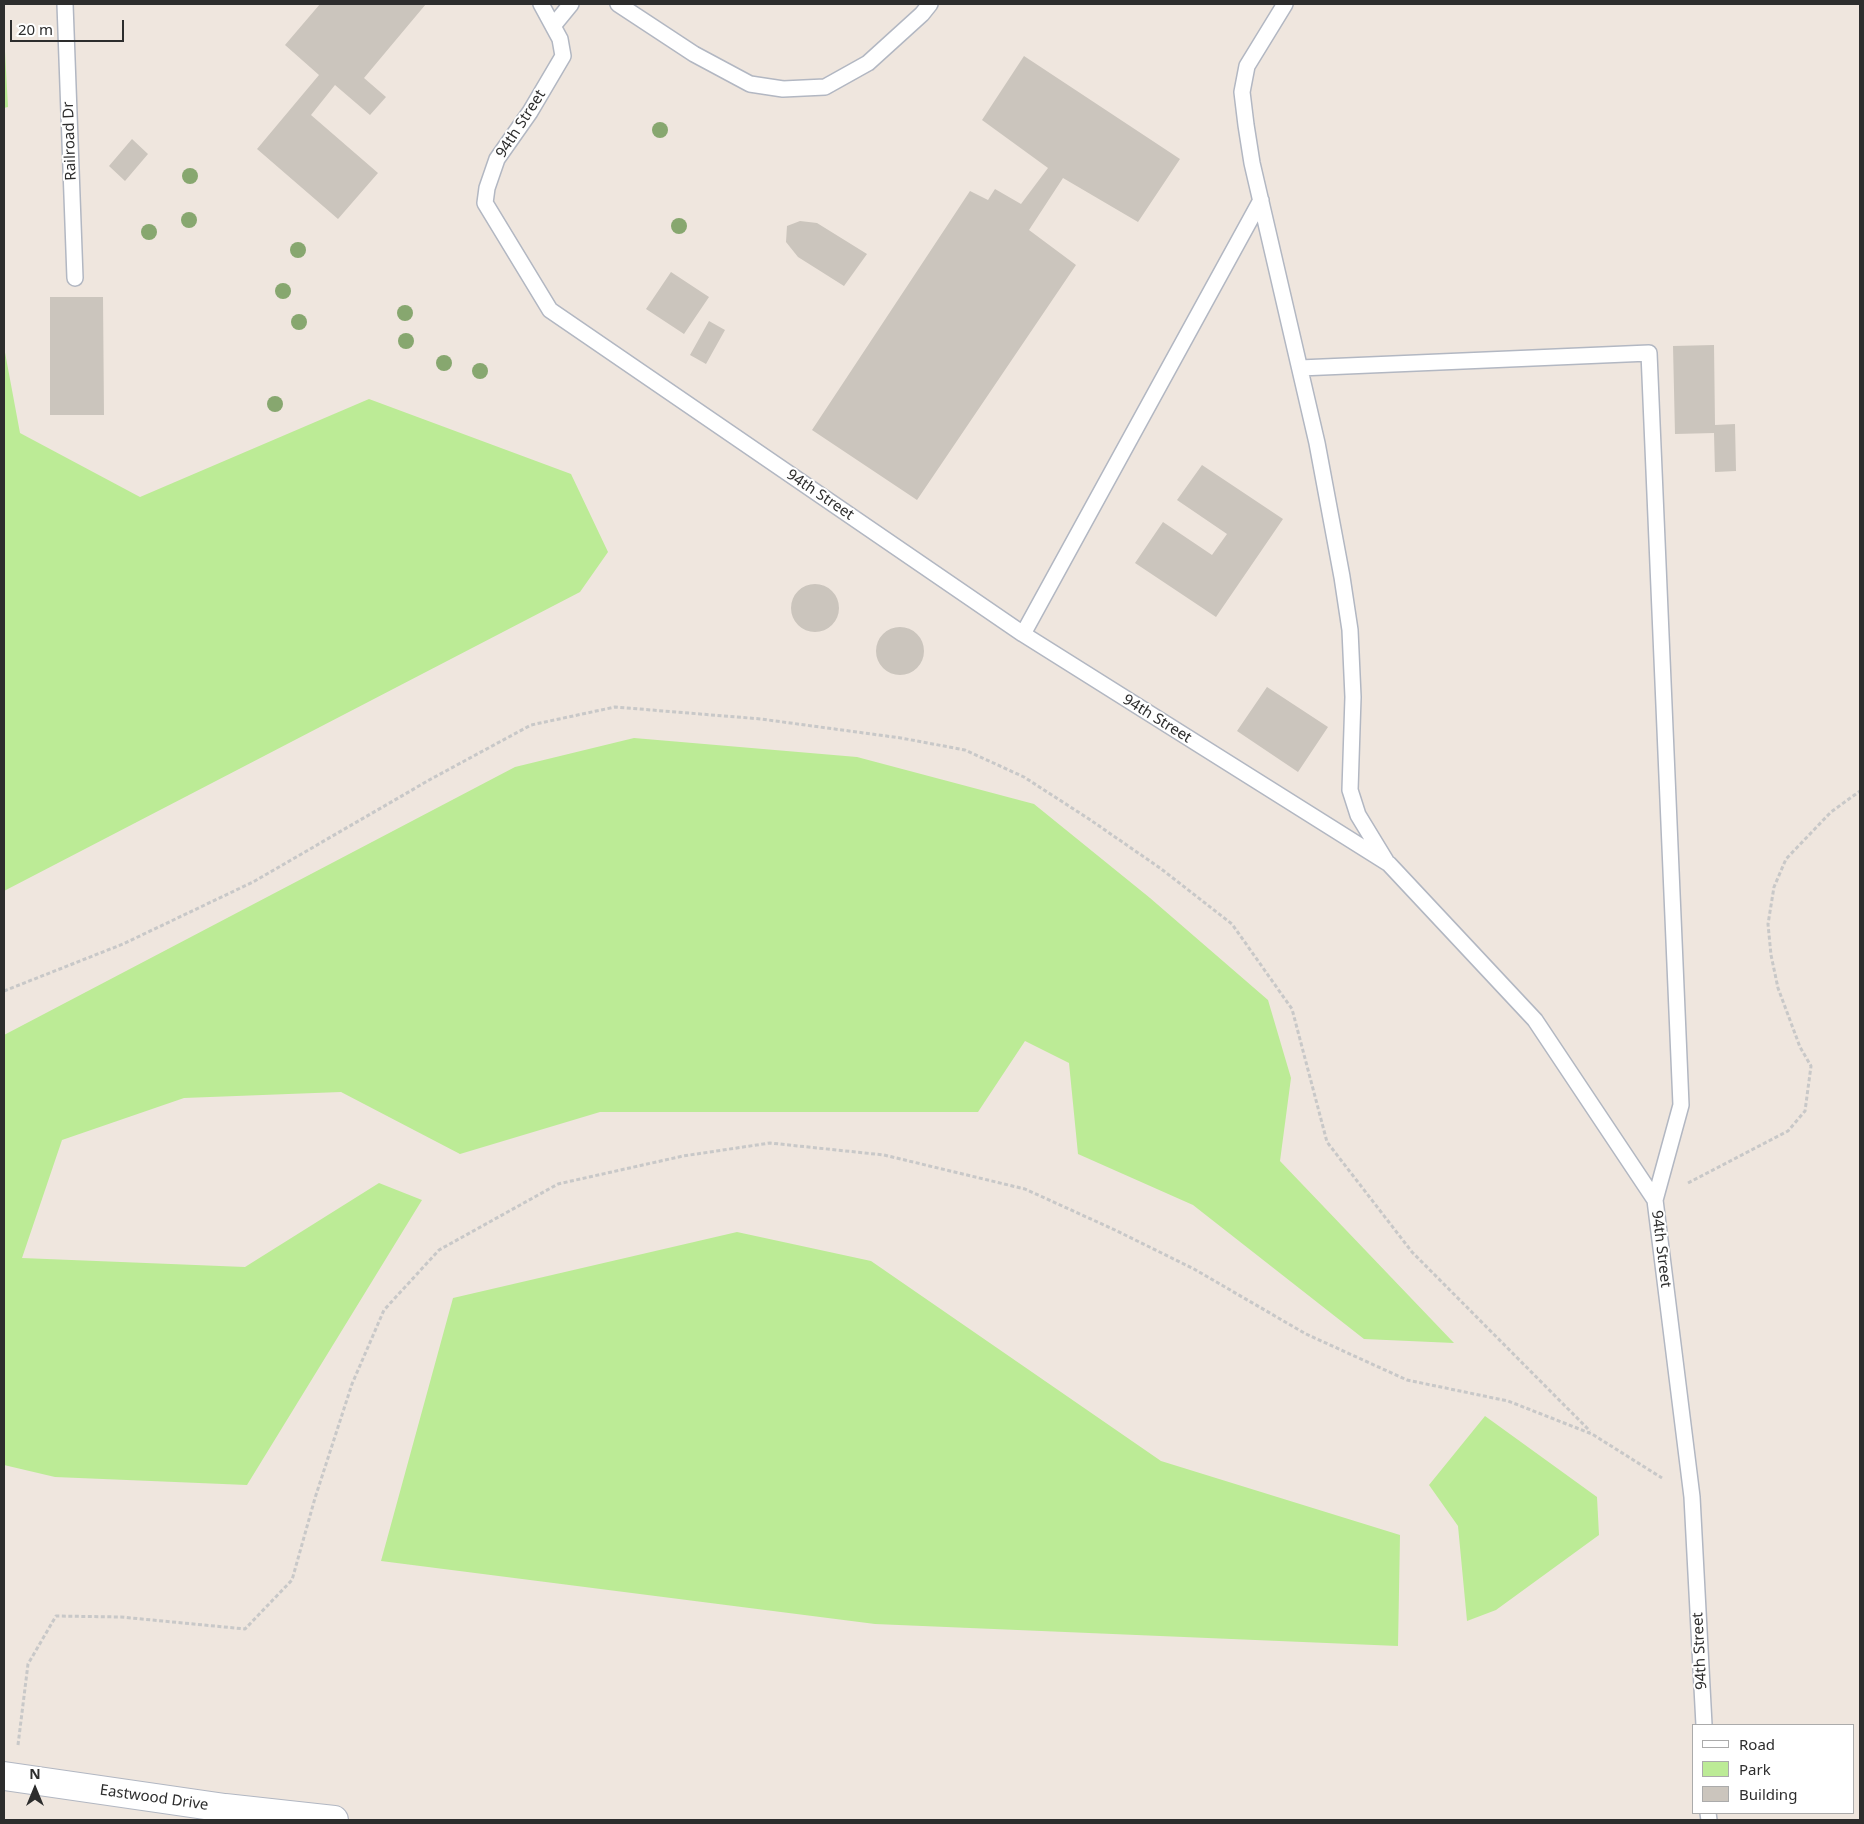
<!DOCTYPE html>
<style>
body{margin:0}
#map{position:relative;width:1864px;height:1824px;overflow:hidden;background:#efe6de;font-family:"Noto Sans",sans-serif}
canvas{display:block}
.frame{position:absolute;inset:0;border:5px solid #2d2d2d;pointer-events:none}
.legend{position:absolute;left:1692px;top:1724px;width:162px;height:90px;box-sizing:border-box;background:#fff;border:1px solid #ababab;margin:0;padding:6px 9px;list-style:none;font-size:15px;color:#2d2d2d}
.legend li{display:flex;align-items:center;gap:10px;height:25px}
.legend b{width:25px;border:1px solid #ababab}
.north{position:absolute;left:10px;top:1764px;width:50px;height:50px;-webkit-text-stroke:4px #fff;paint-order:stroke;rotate:0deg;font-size:14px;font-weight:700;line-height:20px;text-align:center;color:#2d2d2d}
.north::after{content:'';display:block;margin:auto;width:18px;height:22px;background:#2d2d2d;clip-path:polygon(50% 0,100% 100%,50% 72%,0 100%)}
.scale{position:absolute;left:10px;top:20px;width:114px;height:22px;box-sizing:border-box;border:2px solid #2d2d2d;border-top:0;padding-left:6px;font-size:15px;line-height:18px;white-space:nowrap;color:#2d2d2d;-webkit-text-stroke:4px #fff;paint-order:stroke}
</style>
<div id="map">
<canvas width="1864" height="1824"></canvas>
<div class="frame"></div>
<ul class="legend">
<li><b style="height:6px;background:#fff"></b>Road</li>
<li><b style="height:14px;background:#bceb96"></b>Park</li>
<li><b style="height:14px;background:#cbc5bd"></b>Building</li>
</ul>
<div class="north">N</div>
<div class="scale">20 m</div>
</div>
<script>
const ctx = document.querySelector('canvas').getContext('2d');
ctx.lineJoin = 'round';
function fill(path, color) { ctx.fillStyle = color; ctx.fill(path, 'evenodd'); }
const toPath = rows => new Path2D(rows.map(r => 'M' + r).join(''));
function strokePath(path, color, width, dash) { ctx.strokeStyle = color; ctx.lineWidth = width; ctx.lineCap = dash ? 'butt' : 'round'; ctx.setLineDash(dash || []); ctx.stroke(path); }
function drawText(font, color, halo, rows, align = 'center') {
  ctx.font = font + ' "Noto Sans",sans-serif'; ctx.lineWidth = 4; ctx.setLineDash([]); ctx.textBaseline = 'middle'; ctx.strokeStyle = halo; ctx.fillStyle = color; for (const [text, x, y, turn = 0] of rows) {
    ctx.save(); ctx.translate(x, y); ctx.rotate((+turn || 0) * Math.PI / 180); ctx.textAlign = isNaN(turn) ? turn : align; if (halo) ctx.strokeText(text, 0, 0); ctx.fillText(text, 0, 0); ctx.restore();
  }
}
fill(toPath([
 [4,33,8,107,4,108],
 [4,347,20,433,140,497,369,399,571,474,608,552,580,592,4,891],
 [634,738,857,757,1034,804,1150,898,1268,1000,1291,1078,1280,1161,1454,1343,1364,1339,1193,1205,1078,1154,1069,1063,1025,1041,978,1112,600,1112,460,1154,341,1092,184,1098,62,1140,22,1258,245,1267,379,1183,422,1200,247,1485,55,1477,4,1465,4,1035,515,767],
 [737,1232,871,1261,1161,1461,1400,1535,1398,1646,875,1624,381,1561,453,1298],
 [1485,1416,1597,1497,1599,1535,1496,1610,1467,1621,1458,1526,1429,1485]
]), '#bceb96');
fill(toPath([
 [320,4,426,4,364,78,386,97,370,115,335,85,311,115,378,173,338,219,257,149,319,75,285,45],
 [1024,56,1180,159,1138,222,1063,178,1029,230,1076,265,917,500,812,430,970,191,988,200,995,189,1021,204,1048,168,982,120],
 [132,139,148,154,125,181,109,166],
 [800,221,817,223,867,254,844,286,798,257,786,242,787,226],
 [671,272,709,297,684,334,646,309],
 [50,297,103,297,104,415,50,415],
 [709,321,725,330,706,364,690,355],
 [1714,345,1715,425,1735,424,1736,471,1715,472,1714,433,1675,434,1673,346],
 [1202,465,1283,519,1216,617,1135,563,1163,522,1212,555,1227,534,1177,500],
 '791 608a24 24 0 1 1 48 0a24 24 0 1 1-48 0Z',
 '876 651a24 24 0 1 1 48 0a24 24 0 1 1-48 0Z',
 [1267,687,1328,727,1298,772,1237,731]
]), '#cbc5bd');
const service = toPath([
 [65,4,75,278],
 [541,4,560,39,563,56,530,112,497,159,487,188,485,203,550,310,1023,634,1389,864,1535,1020,1655,1200,1692,1497,1704,1725],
 [618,4,694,54,750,84,783,89,825,87,868,63,922,14,930,4],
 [1285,4,1247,66,1242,92,1246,125,1252,163,1317,443,1342,577,1350,630,1353,697,1350,790,1358,815,1386,861],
 [553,26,571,4],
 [1300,368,1649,353,1681,1105,1655,1200],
 [1023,634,1261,200],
 [1708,1813,1709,1820]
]);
const minor = toPath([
 [4,1776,225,1808,334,1820]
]);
strokePath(service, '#b2b7c2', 18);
strokePath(minor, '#b2b7c2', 30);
strokePath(toPath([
 [4,991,123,944,253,882,431,779,531,725,615,707,761,719,901,738,965,750,1024,777,1089,819,1160,868,1232,924,1292,1009,1327,1142,1412,1252,1590,1431],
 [1688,1183,1788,1131,1805,1111,1811,1066,1800,1047,1778,988,1771,955,1768,924,1774,887,1786,859,1831,812,1860,791],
 [18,1745,28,1664,56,1616,121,1617,245,1629,292,1580,315,1498,352,1384,384,1310,439,1250,558,1184,683,1156,770,1143,884,1155,1025,1189,1115,1230,1194,1269,1306,1334,1407,1380,1508,1401,1592,1434,1662,1478]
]), '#c8c8c8', 3, [4, 2.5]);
strokePath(service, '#fff', 15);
strokePath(minor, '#fff', 28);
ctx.fillStyle = '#87a76f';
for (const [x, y] of [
 [660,130],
 [190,176],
 [189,220],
 [679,226],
 [149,232],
 [298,250],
 [283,291],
 [405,313],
 [299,322],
 [406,341],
 [444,363],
 [480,371],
 [275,404]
]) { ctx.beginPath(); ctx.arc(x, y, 8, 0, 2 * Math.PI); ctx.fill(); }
drawText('15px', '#2d2d2d', '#fff', [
 ["94th Street",521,124,-57],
 ["Railroad Dr",70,141,-92],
 ["94th Street",820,495,34],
 ["94th Street",1157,719,32],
 ["94th Street",1661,1249,83],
 ["94th Street",1700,1651,-93],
 ["Eastwood Drive",154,1798,8]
]);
</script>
